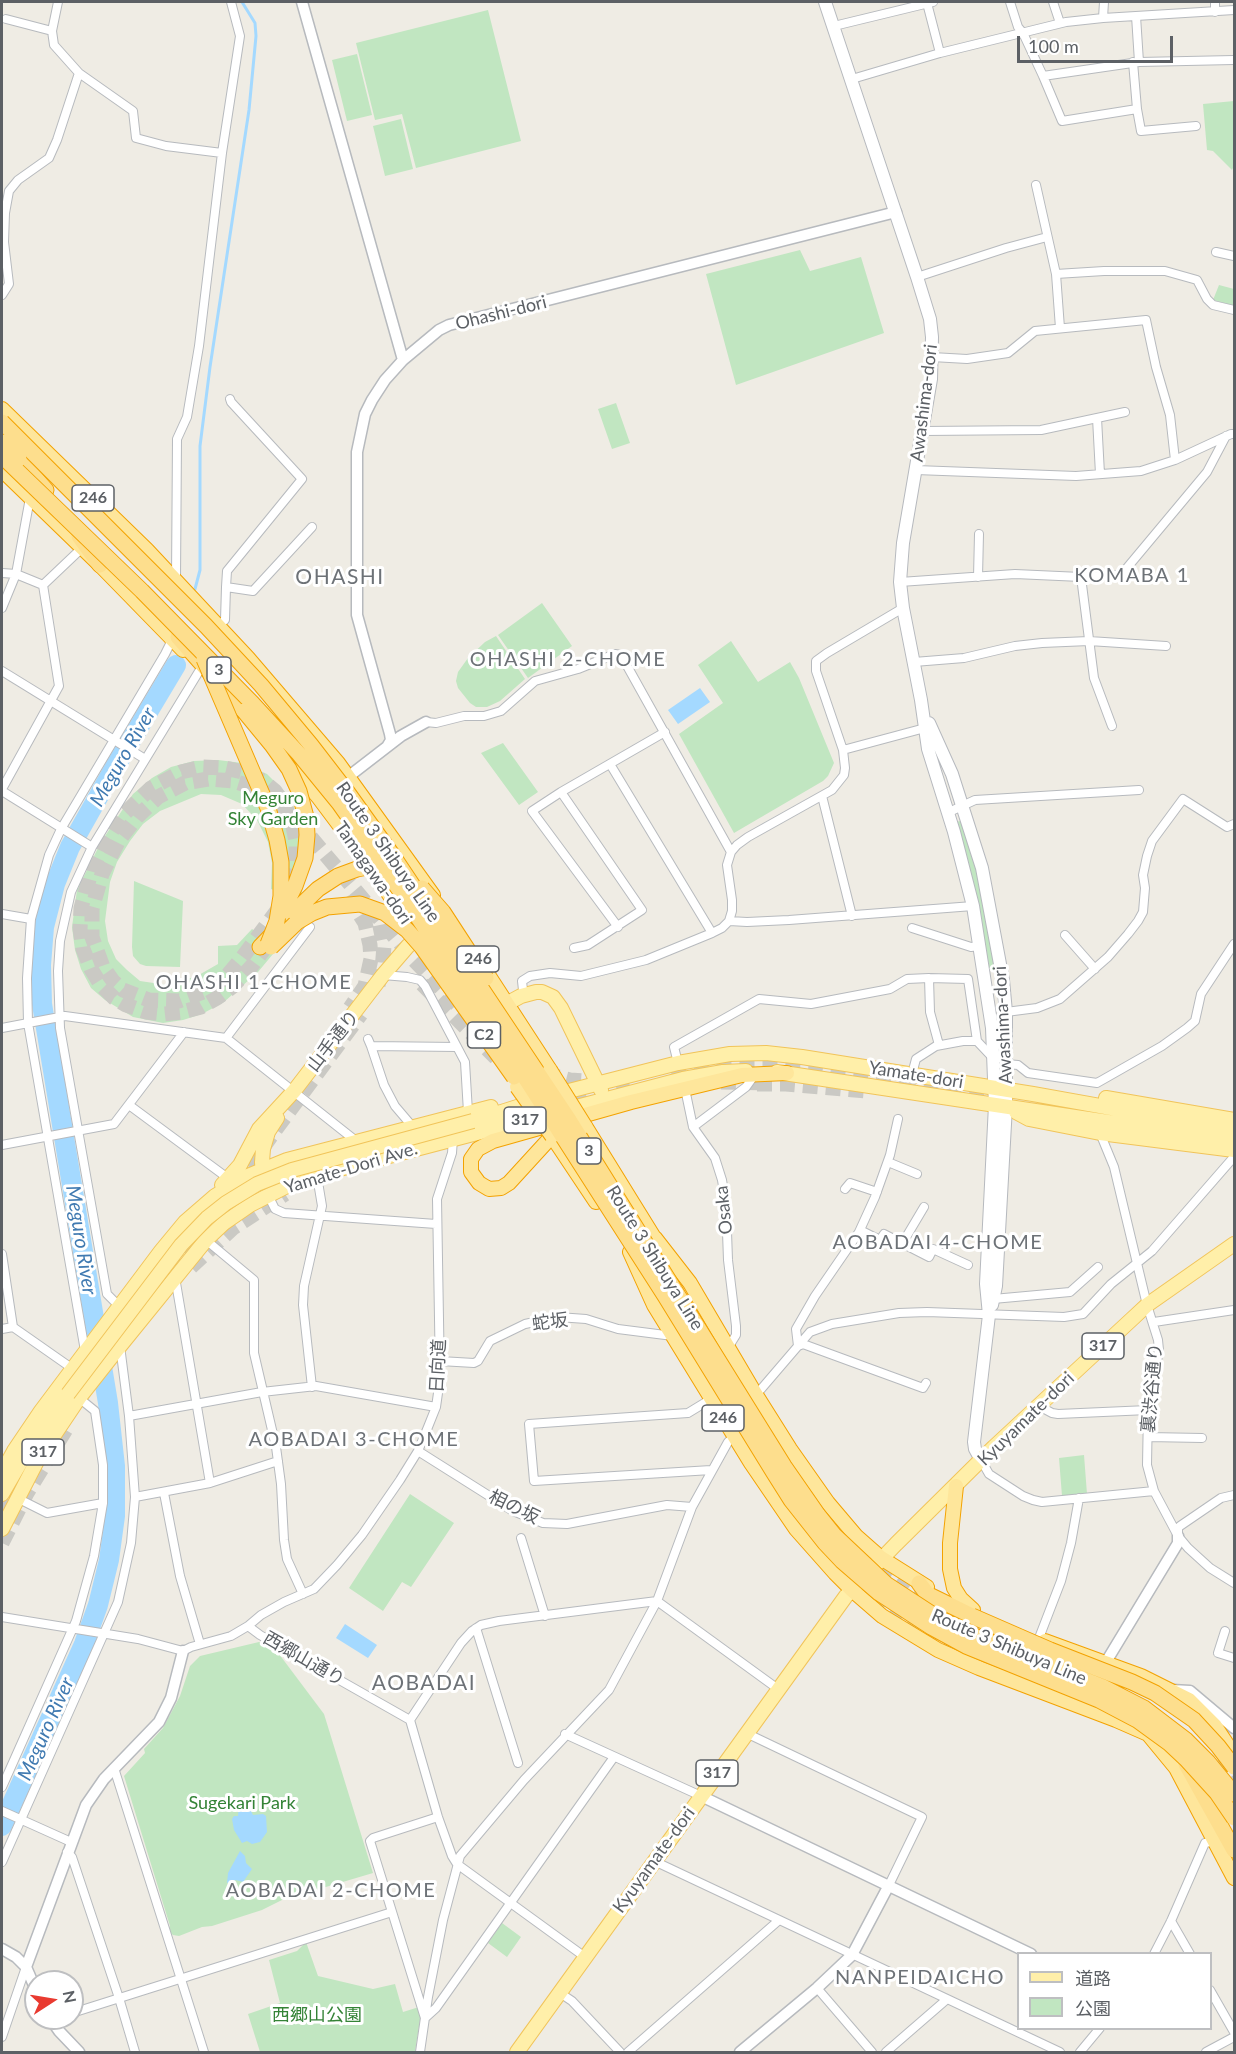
<!DOCTYPE html>
<meta charset="utf-8">
<style>
body{margin:0}
#map{position:relative;width:1236px;height:2054px;overflow:hidden;background:#efece4;font-family:Lato,"Noto Sans JP",sans-serif}
canvas{display:block}
.frame{position:absolute;inset:0;border:3px solid #5c6065;pointer-events:none}
.legend{position:absolute;left:1017px;top:1952px;width:195px;height:78px;box-sizing:border-box;background:#fff;border:2px solid #bebfc1;margin:0;padding:8px 10px;list-style:none;font-size:18px;color:#5c6065}
.legend li{display:flex;align-items:center;gap:12px;height:30px}
.legend b{width:30px;border:2px solid #bebfc1}
.north{position:absolute;left:24px;top:1970px;width:60px;height:60px;box-sizing:border-box;background:#fff;border:2px solid #bebfc1;border-radius:50%;rotate:78deg;font-size:16px;font-weight:700;line-height:24px;text-align:center;color:#5c6065}
.north::after{content:'';display:block;margin:auto;width:21px;height:27px;background:#e93a30;clip-path:polygon(50% 0,100% 100%,50% 72%,0 100%)}
.scale{position:absolute;left:1017px;top:36px;width:156px;height:27px;box-sizing:border-box;border:3px solid #5c6065;border-top:0;padding-left:8px;font-size:18px;line-height:21px;white-space:nowrap;color:#5c6065;-webkit-text-stroke:4px #fff;paint-order:stroke}
</style>
<div id="map">
<canvas width="1236" height="2054"></canvas>
<div class="frame"></div>
<ul class="legend">
<li><b style="height:8px;background:#ffefa9"></b>道路</li>
<li><b style="height:16px;background:#c1e6c1"></b>公園</li>
</ul>
<div class="north">N</div>
<div class="scale">100 m</div>
</div>
<script>
const ctx = document.querySelector('canvas').getContext('2d');
ctx.lineJoin = 'round';
function fill(path, color) { ctx.fillStyle = color; ctx.fill(path, 'evenodd'); }
const toPath = rows => new Path2D(rows.map(r => 'M' + r).join(''));
function strokePath(path, color, width, dash) { ctx.strokeStyle = color; ctx.lineWidth = width; ctx.lineCap = dash ? 'butt' : 'round'; ctx.setLineDash(dash || []); ctx.stroke(path); }
function drawText(font, color, halo, rows, align = 'center') {
  ctx.font = font + ' Lato,"Noto Sans JP",sans-serif'; ctx.lineWidth = 6; ctx.setLineDash([]); ctx.textBaseline = 'middle'; ctx.strokeStyle = halo; ctx.fillStyle = color; for (const [text, x, y, turn = 0] of rows) {
    ctx.save(); ctx.translate(x, y); ctx.rotate((+turn || 0) * Math.PI / 180); ctx.textAlign = isNaN(turn) ? turn : align; if (halo) ctx.strokeText(text, 0, 0); ctx.fillText(text, 0, 0); ctx.restore();
  }
}
fill(toPath([
 [488,10,521,141,416,168,402,114,375,120,356,43],
 [357,54,372,115,347,121,332,60],
 [1234,101,1234,166,1232,170,1213,151,1207,150,1203,104],
 [401,119,413,169,385,176,373,126],
 [800,250,810,271,861,257,884,333,736,385,706,274],
 [1219,285,1234,289,1234,306,1213,300],
 [616,403,630,443,612,449,598,409],
 [542,603,572,646,528,678,498,635],
 [496,636,525,679,500,701,487,707,476,707,470,703,458,688,456,681,458,672,468,658,485,642],
 [731,641,758,682,790,662,799,678,834,763,828,776,823,781,734,833,679,734,723,703,698,665],
 [503,743,538,792,519,805,481,753],
 [218,760,242,763,267,774,289,796,298,817,307,849,301,899,271,889,272,863,268,842,257,820,242,804,221,795,201,794,160,811,143,824,130,841,117,862,110,882,105,921,108,941,116,959,127,970,140,981,167,985,197,976,218,964,218,946,237,945,252,929,278,948,258,972,224,1002,202,1014,183,1020,163,1023,133,1017,105,1000,91,988,81,969,75,950,72,927,77,890,101,842,133,794,152,778,171,767,194,761],
 [964,820,987,909,996,969,994,971,989,968,980,911,956,822],
 [134,881,183,901,180,967,146,966,140,964,133,956,132,947],
 [1084,1455,1087,1494,1062,1496,1059,1458],
 [410,1494,454,1523,411,1587,402,1582,383,1611,349,1588],
 [259,1642,279,1654,324,1714,373,1873,282,1900,262,1910,212,1926,202,1927,179,1936,173,1935,168,1931,170,1926,124,1776,145,1753,144,1749,163,1728,180,1696,190,1666,200,1656],
 [502,1923,521,1937,507,1957,488,1943],
 [306,1942,318,1976,373,1989,395,1984,403,2012,419,2007,421,2014,415,2052,260,2052,248,2014,280,2003,269,1960,297,1951]
]), '#c1e6c1');
fill(toPath([
 [700,688,710,702,678,724,668,710],
 [345,1624,377,1645,368,1658,336,1638],
 [239,1805,249,1807,253,1815,263,1814,266,1816,267,1832,260,1842,252,1844,247,1841,242,1843,234,1830,232,1819,234,1816,238,1816],
 [240,1851,245,1856,246,1863,252,1869,243,1882,236,1880,227,1883,228,1873]
]), '#a4d9ff');
strokePath(toPath([
 [195,589,200,570,200,446,210,367,249,110,256,36,255,23,242,2]
]), '#a4d9ff', 3);
strokePath(toPath([
 [2,1826,84,1644,98,1605,109,1560,115,1516,115,1466,108,1403,42,1004,41,965,44,927,55,884,70,847,115,767,176,665]
]), '#a4d9ff', 20);
strokePath(toPath([
 [850,1538,887,1572,911,1591,970,1624,1026,1647],
 [857,1585,888,1611,934,1639,961,1652,1022,1678],
 [1220,1759,1234,1780]
]), '#cac9c4', 14, [14, 7]);
strokePath(toPath([
 [348,896,365,923,370,945,371,959,365,986,350,1008],
 [279,908,242,958,226,977,203,992,179,1001,149,1000,123,990,113,981,103,967,92,937,92,909,102,874,119,840,137,817,158,797,185,783,208,779,233,781,253,787,267,796,303,828,414,960,457,1005],
 [268,944,251,967,232,987,217,998,201,1007,182,1012,164,1014,146,1012,126,1005,114,998,101,985,91,969,83,949,80,929,81,908,92,869,105,842,121,817,151,788,181,772,203,767,225,768,243,772,263,781,275,791,284,804,292,822,296,841,296,861,292,881],
 [422,984,496,1058],
 [378,985,382,970,384,946,379,921],
 [671,1071,734,1063,785,1063,814,1065,908,1083],
 [544,1073,570,1080,600,1082],
 [721,1082,766,1083],
 [901,1082,995,1099],
 [757,1084,786,1084,865,1091],
 [505,1117,630,1086],
 [236,1186,276,1129,361,1014],
 [191,1267,233,1228,285,1194],
 [155,1288,202,1237],
 [2,1513,34,1455],
 [2,1543,27,1493,68,1426]
]), '#cac9c4', 15, [15, 8]);
const minor = toPath([
 [1010,2,1018,27,1023,33,1043,76,1062,121,1137,109,1133,62],
 [1053,2,1060,23],
 [927,3,940,53],
 [1215,12,1215,2],
 [1136,16,1139,62],
 [1103,18,1104,2],
 [6,19,52,31],
 [834,26,933,2],
 [79,73,133,111,136,138,166,146,222,153],
 [1043,76,1139,62,1234,60],
 [852,79,940,53,1066,22,1103,18,1234,10],
 [1137,109,1141,131,1196,126],
 [1036,185,1056,274,1060,328],
 [1216,252,1234,256],
 [1056,274,1104,271,1165,271,1197,280,1207,299,1213,305,1234,310],
 [917,277,1006,248,1047,237],
 [2,295,9,284,4,242,5,213,9,191,18,180,49,158,57,140,79,73,54,45,52,31,58,2],
 [932,357,967,359,1008,353,1035,331,1146,320,1156,367,1170,415,1175,460],
 [230,399,231,402,302,479,227,571,226,587,253,591,312,527],
 [1097,418,1100,474],
 [923,431,1041,430,1125,412],
 [916,470,1076,476,1141,471,1175,460,1231,434,1234,434],
 [2,573,16,574,43,585],
 [978,577,979,534],
 [1081,577,1094,678,1112,726],
 [176,579,177,439,187,417,199,346,222,153,240,36,231,2],
 [900,582,1015,574,1081,577,1121,575,1207,472,1226,436],
 [2,608,16,574,30,498],
 [218,626,225,620,226,587],
 [914,662,964,658,1015,646,1042,643,1089,641,1166,646],
 [2,671,145,759],
 [426,722,436,723,464,716,484,716,501,711,535,681,578,669,615,654,621,655,731,852],
 [843,750,925,728],
 [610,764,712,933],
 [2,789,59,686,43,585,82,548],
 [2,791,92,847],
 [561,792,642,910,588,945,574,948],
 [822,796,852,916],
 [947,813,975,800,1139,790],
 [2,914,31,919],
 [729,921,747,922,789,920,973,906],
 [618,927,532,811,561,792,665,732],
 [912,928,971,947,980,946],
 [1065,935,1095,969],
 [383,975,407,977,420,980,425,986,465,1062,468,1112],
 [929,978,930,1012,939,1045],
 [521,996,523,990,522,981,530,976,550,973,581,976,646,960,712,933,722,928,729,921,732,911,732,900,727,865,731,852,737,845,748,837,832,790,844,775,845,768,843,750,816,671,816,661,827,653,903,608],
 [1006,1012,1037,1008,1060,999,1108,957,1128,934,1138,921,1143,912,1145,888,1143,875,1147,856,1152,841,1183,799,1227,827,1234,824],
 [2,1028,65,1016,226,1038,356,1141],
 [226,1038,310,927],
 [368,1039,371,1046,457,1047],
 [371,1046,384,1085,395,1106,412,1126],
 [678,1063,674,1047,759,999,811,1004,890,989,907,979,929,978,968,979,977,1041,994,1059],
 [1007,1064,1018,1065,1028,1073,1097,1083,1162,1046,1187,1028,1195,1021,1201,994,1234,944],
 [912,1074,916,1059,936,1046,963,1041,977,1041],
 [684,1084,693,1127,715,1158,722,1180,726,1204,728,1260,736,1326,736,1335,728,1348],
 [129,1105,229,1179],
 [898,1119,890,1155,875,1197,859,1232,815,1296,796,1329,798,1346,803,1344,923,1388,926,1383],
 [693,1127,746,1087,756,1073],
 [1100,1133,1114,1167,1147,1305,1158,1340,1159,1350,1148,1410,1147,1465,1154,1491,1178,1536,1188,1548,1210,1568,1234,1583],
 [2,1145,114,1124,184,1032],
 [888,1162,917,1174],
 [845,1189,850,1183,877,1192],
 [268,1195,275,1209,284,1213,436,1224],
 [860,1230,880,1240,884,1234,929,1257,933,1249,968,1265],
 [206,1240,254,1280,254,1353,276,1447,281,1484,284,1540,287,1559,303,1594],
 [902,1244,924,1207],
 [2,1254,13,1327,73,1369],
 [175,1277,210,1483],
 [993,1299,1070,1292,1098,1267],
 [120,1307,107,1294,60,1028,58,971,60,941,71,892,92,847,201,668],
 [1154,1322,1234,1310],
 [2,1329,13,1327],
 [120,1346,129,1416,135,1497],
 [85,1351,28,1023,27,978,31,919,49,855,61,829,165,654,170,644,169,636],
 [440,1361,474,1363,478,1361,490,1341,525,1324,558,1317,586,1319,618,1329,673,1336],
 [312,1387,303,1305,304,1286,322,1206,317,1176],
 [756,1395,810,1332,832,1324,899,1313,927,1312,1064,1317,1083,1314,1111,1284,1152,1251,1233,1158,1234,1152],
 [711,1399,688,1413,529,1424,534,1481,711,1470],
 [1039,1406,1052,1413,1058,1414,1148,1410],
 [129,1416,262,1392,316,1386,436,1407],
 [1148,1437,1202,1438],
 [418,1451,513,1511,543,1523,567,1524,667,1505,692,1507],
 [981,1460,989,1474,1023,1496,1033,1500,1042,1502,1154,1491],
 [164,1493,180,1576,200,1644],
 [17,1498,47,1513,103,1503],
 [1178,1536,1178,1528,1180,1526,1221,1498,1234,1495],
 [521,1538,545,1616],
 [2,1617,138,1639,183,1651,191,1647,231,1636,248,1626,260,1635,410,1720],
 [248,1626,261,1615,284,1602,314,1589,337,1565,362,1535,400,1480,418,1451,428,1427,436,1407,440,1379,437,1199,452,1153,453,1139],
 [476,1628,518,1763],
 [1225,1631,1218,1653,1234,1658],
 [1039,1638,1061,1581,1071,1543,1079,1498],
 [410,1720,461,1643,472,1631,481,1625,499,1621,657,1601,778,1689],
 [410,1720,438,1817,452,1856,457,1864,585,1957],
 [746,1733,922,1817,889,1885],
 [565,1734,701,1796],
 [114,1768,204,2052],
 [2,1787,76,1621,94,1556,103,1503,103,1465,95,1411,79,1398],
 [2,1811,71,1842],
 [438,1817,373,1838,370,1841,425,2018,436,2008,614,1757],
 [67,1852,72,1857,119,1998,135,2052],
 [654,1861,1060,2052],
 [2,1862,118,1602,131,1543,135,1497,210,1483,278,1461],
 [1171,1921,1190,1954],
 [1154,1954,1171,1921,1205,1843,1210,1842,1216,1845],
 [817,1988,872,2052],
 [1210,1990,1234,2032],
 [560,1993,572,2001,620,2052],
 [72,2013,392,1912],
 [2,2037,26,1967],
 [420,2052,428,1997,443,1920,460,1856,524,1780,609,1690,657,1601,692,1507,728,1442,734,1436],
 [628,2052,778,1921],
 [886,2052,946,2000],
 [1080,2052,1100,2028],
 [1206,2052,1234,2037]
]);
const tertiary = toPath([
 [302,2,403,360],
 [388,745,391,740,390,734,357,615,357,452,365,414,372,400,385,380,403,360,439,330,449,325,896,212],
 [344,780,401,736,426,722],
 [1106,1662,1178,1543,1178,1536],
 [1172,1690,1190,1691,1234,1728],
 [701,1796,1031,1954],
 [2,1949,16,1957,26,1967,36,1990],
 [26,1967,86,1805,104,1779,159,1722,171,1698,183,1651],
 [50,2018,59,2031,79,2052],
 [740,2052,817,1988,852,1955,889,1885]
]);
const secondary = toPath([
 [825,2,917,277,930,319,932,337,931,379,903,543,900,582,903,608,921,700,928,749,954,832,973,906,992,1028,995,1105,986,1284,989,1315,974,1442,975,1449,981,1460],
 [929,723,952,774,982,868,1003,980,1006,1012,1006,1106,996,1286,992,1305]
]);
const primary = toPath([
 [508,1003,521,996,536,992,542,992,553,997,561,1008,601,1090],
 [777,1072,1234,1141],
 [1106,1098,1234,1120],
 [1016,1112,1029,1119,1100,1133,1234,1150],
 [473,1121,561,1093,678,1063,730,1054,766,1053,802,1057,1033,1094,1234,1130],
 [263,1176,262,1162,263,1149,268,1132,277,1118],
 [222,1185,240,1165,259,1129,294,1091,383,975,408,946,423,934],
 [2,1473,14,1451,41,1411,161,1251,185,1222,215,1196,248,1176,287,1160,491,1107],
 [2,1494,27,1451,68,1394],
 [2,1529,38,1459,79,1398,120,1346,206,1240,224,1223,250,1205,289,1185,336,1170,683,1079,723,1072,746,1071],
 [517,2052,846,1596,896,1544,994,1447,1132,1319,1147,1305,1234,1244]
]);
const trunk = toPath([
 [2,409,147,550,248,658,338,763,433,895],
 [2,470,100,565,183,650],
 [289,762,319,798,367,862,417,935],
 [483,967,550,1070],
 [585,1126,658,1244],
 [596,1202,552,1136,509,1183,501,1188,489,1189,479,1183,471,1172,471,1159,478,1149,493,1141,631,1102,742,1075,787,1073],
 [655,1238,690,1283,756,1395,790,1449,828,1503,856,1536,881,1558,927,1587],
 [630,1252,654,1305,751,1463,796,1529,835,1573,852,1590,882,1616,938,1650,979,1668,1116,1720,1148,1734,1176,1768,1234,1878],
 [956,1486,950,1543,950,1569,954,1588,961,1599,973,1610],
 [1045,1641,1141,1676,1189,1700,1215,1726,1234,1755]
]);
const motorway = toPath([
 [19,459,46,490],
 [79,536,100,565],
 [178,637,244,711],
 [260,947,294,912],
 [919,1583,927,1594,972,1616],
 [1186,1764,1234,1850]
]);
strokePath(minor, '#b7babe', 10);
strokePath(tertiary, '#b7babe', 13);
strokePath(secondary, '#b6b9be', 14);
strokePath(primary, '#f1c45a', 16);
strokePath(trunk, '#f3a200', 16);
strokePath(motorway, '#f3a200', 17);
strokePath(minor, '#fff', 8);
strokePath(tertiary, '#fff', 10);
strokePath(secondary, '#fff', 12);
strokePath(primary, '#ffefa9', 14);
strokePath(trunk, '#fee69b', 14);
strokePath(motorway, '#fdde8d', 15);
const primaryBridge = toPath([
 [68,1394,181,1245,207,1218,226,1203,257,1184,292,1170,473,1121]
]);
const trunkBridge = toPath([
 [550,1070,585,1126],
 [517,1087,552,1136]
]);
const motorwayBridge = toPath([
 [2,422,206,626,261,685,311,745,348,793,391,853,569,1120,784,1466,818,1515,834,1535,886,1584,938,1618,974,1636,1103,1687,1144,1708,1186,1740,1208,1762,1234,1794],
 [2,442,19,459],
 [2,456,142,591,253,704,299,754,339,803,377,857,501,1040,665,1296,774,1473,791,1500,825,1543,842,1561,879,1593,931,1627,966,1646,1099,1700,1137,1720,1170,1744,1186,1759,1217,1793,1234,1818],
 [204,659,268,808,277,840,281,862,281,896,277,921,268,944],
 [244,711,272,745,289,769,299,791,306,817,307,835,305,858,295,886,282,912],
 [422,888,443,912,486,978],
 [294,912,318,889,338,876,357,869,368,867,391,870],
 [271,947,297,922,312,913,327,907,360,904,385,913,407,930,422,947,514,1077],
 [972,1616,1050,1650,1132,1682,1155,1693,1194,1720,1218,1746,1234,1767]
]);
strokePath(primaryBridge, '#f1c45a', 16, []);
strokePath(trunkBridge, '#f3a200', 16, []);
strokePath(motorwayBridge, '#f3a200', 17, []);
strokePath(primaryBridge, '#ffefa9', 14);
strokePath(trunkBridge, '#fee69b', 14);
strokePath(motorwayBridge, '#fdde8d', 15);
for (const [x, y, w] of [
 [93,498,42],
 [219,670,24],
 [478,959,42],
 [484,1035,33],
 [525,1120,42],
 [589,1151,24],
 [1103,1346,42],
 [723,1418,42],
 [43,1452,42],
 [717,1773,42]
]) { const box = new Path2D(); box.roundRect(x - w / 2, y - 13, w, 26, 4.5); ctx.fillStyle = '#fff'; ctx.fill(box); strokePath(box, '#5c6065', 1.5); }
drawText('bold 16px', '#5c6065', null, [
 ["246",93,498],
 ["3",219,670],
 ["246",478,959],
 ["C2",484,1035],
 ["317",525,1120],
 ["3",589,1151],
 ["317",1103,1346],
 ["246",723,1418],
 ["317",43,1452],
 ["317",717,1773]
]);
drawText('18px', '#5c6065', '#fff', [
 ["Ohashi-dori",501,313,-14],
 ["Awashima-dori",924,403,-83],
 ["Route 3 Shibuya Line",388,852,55],
 ["Tamagawa-dori",373,873,55],
 ["Awashima-dori",1003,1025,-93],
 ["山手通り",333,1041,-52],
 ["Yamate-dori",916,1075,9],
 ["Yamate-Dori Ave.",351,1168,-17],
 ["Osaka",724,1210,-96],
 ["Route 3 Shibuya Line",655,1258,58],
 ["蛇坂",550,1322,-7],
 ["日向道",438,1366,-87],
 ["裏渋谷通り",1152,1388,-85],
 ["Kyuyamate-dori",1026,1419,-44],
 ["相の坂",514,1507,26],
 ["Route 3 Shibuya Line",1009,1647,23],
 ["西郷山通り",304,1659,30],
 ["Kyuyamate-dori",654,1860,-54]
]);
drawText('18px', '#348336', '#fff', [
 ["Meguro",273,798],
 ["Sky Garden",273,819],
 ["Sugekari Park",242,1803],
 ["西郷山公園",317,2015]
]);
ctx.letterSpacing = '1.5px';
drawText('20px', '#6d7277', '#fff', [
 ["KOMABA 1",1132,576],
 ["OHASHI 2-CHOME",568,660],
 ["OHASHI 1-CHOME",254,983],
 ["AOBADAI 4-CHOME",938,1243],
 ["AOBADAI 3-CHOME",354,1440],
 ["AOBADAI 2-CHOME",331,1891],
 ["NANPEIDAICHO",920,1978]
]);
ctx.letterSpacing = '0px';
drawText('italic 20px', '#407ab1', '#fff', [
 ["Meguro River",123,757,-60],
 ["Meguro River",81,1240,81],
 ["Meguro River",46,1729,-66]
]);
ctx.letterSpacing = '1.5px';
drawText('21px', '#6d7277', '#fff', [
 ["OHASHI",340,577],
 ["AOBADAI",424,1683]
]);
ctx.letterSpacing = '0px';
</script>
